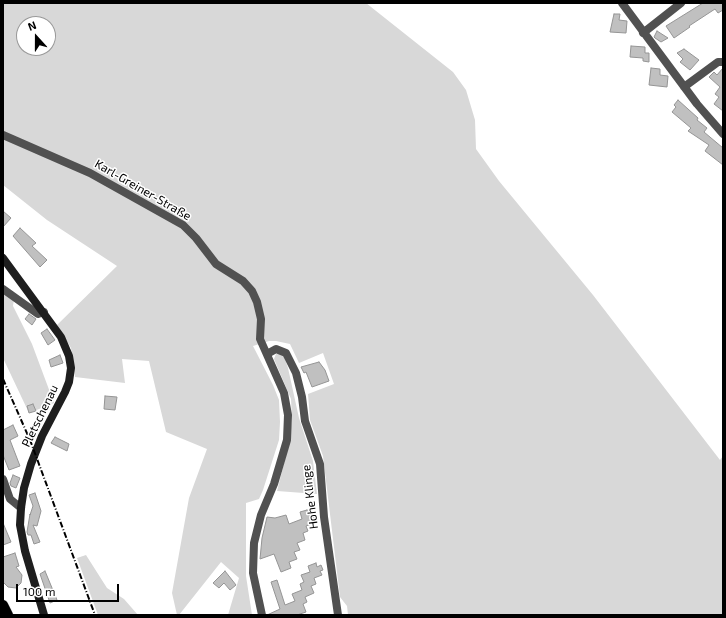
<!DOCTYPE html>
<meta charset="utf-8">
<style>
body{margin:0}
#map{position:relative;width:726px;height:618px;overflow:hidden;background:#fff;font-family:"Exo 2",sans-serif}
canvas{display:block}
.frame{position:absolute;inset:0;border:4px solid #000;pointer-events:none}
.north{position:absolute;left:16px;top:16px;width:40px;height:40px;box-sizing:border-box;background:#fff;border:1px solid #999;border-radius:50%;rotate:339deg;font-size:11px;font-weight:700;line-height:16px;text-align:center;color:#000}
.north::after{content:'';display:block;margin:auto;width:14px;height:18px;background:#000;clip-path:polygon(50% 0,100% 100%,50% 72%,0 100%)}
.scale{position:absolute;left:16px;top:584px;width:103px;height:18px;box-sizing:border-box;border:2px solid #000;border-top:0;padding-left:5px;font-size:12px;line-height:14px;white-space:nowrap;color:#000;-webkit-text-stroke:3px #fff;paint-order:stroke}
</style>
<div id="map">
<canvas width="726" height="618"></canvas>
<div class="frame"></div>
<div class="north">N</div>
<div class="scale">100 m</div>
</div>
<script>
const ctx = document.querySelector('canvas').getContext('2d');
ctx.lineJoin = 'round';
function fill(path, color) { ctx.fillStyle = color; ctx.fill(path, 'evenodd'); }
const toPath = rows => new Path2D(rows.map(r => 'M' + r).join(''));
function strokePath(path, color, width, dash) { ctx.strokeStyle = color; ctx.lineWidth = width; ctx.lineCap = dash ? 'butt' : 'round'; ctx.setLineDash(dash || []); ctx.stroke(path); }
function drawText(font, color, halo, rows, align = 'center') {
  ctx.font = font + ' "Exo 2",sans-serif'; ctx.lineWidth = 3; ctx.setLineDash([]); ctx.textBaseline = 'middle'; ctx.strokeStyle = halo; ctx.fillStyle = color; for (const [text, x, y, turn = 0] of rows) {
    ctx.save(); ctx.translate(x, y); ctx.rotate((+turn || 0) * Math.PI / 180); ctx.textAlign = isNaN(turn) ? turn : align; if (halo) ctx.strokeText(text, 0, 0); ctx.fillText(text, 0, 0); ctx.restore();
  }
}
fill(toPath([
 [3,3,366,3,453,72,466,90,475,120,476,149,499,181,593,295,720,460,723,456,723,615,348,615,347,606,340,597,323,456,310,420,308,394,334,384,323,353,299,363,290,344,276,341,269,341,253,346,273,385,279,400,280,422,279,440,263,490,259,499,246,503,246,576,252,615,228,615,239,578,221,562,179,615,177,615,172,593,189,498,207,449,166,432,149,361,122,359,125,383,75,377,71,348,57,325,117,266,47,220,3,185],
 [24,24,48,24,48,48,24,48],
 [3,293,14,299,13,306,32,344,54,403,29,413,3,358],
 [281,353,284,356,288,368,299,418,313,461,317,494,277,491,289,444,292,419,291,399,274,359,276,354],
 [86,555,107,588,124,599,138,615,98,615,77,558]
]), '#d8d8d8');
const building = toPath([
 [703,3,723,3,723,10,718,13,715,9,689,26,690,27,674,38,666,26,703,3],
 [614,14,620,14,619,20,627,21,626,33,610,32,614,14],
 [657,31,668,38,661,42,655,38,654,37,657,31],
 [631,46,645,47,645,53,649,53,649,62,643,61,643,58,630,57,631,46],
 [684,49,699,60,690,70,680,62,683,59,677,53,684,49],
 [651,68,660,69,660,75,668,76,667,87,649,85,651,68],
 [723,68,723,111,714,104,719,97,715,94,720,87,709,77,714,72,717,75,723,68],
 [678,100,698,118,697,120,707,128,704,132,723,148,723,165,705,151,709,145,688,131,691,128,672,112,676,107,674,105,678,100],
 [3,211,11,218,3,227,3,211],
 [20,228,36,243,32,246,47,260,40,267,13,236,20,228],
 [29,314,36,319,32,325,25,319,29,314],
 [47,329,55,340,48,345,41,333,47,329],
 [60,355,63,363,51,367,49,360,60,355],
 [319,362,325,370,329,381,312,387,306,372,304,373,301,367,319,362],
 [105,396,117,397,115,410,104,409,105,396],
 [33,404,36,411,29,413,27,406,33,404],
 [13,425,18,436,10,440,20,466,9,470,3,455,3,430,13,425],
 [55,437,69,444,67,451,51,443,55,437],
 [13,475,20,478,16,488,11,486,10,483,13,475],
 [35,493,41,511,37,526,33,525,40,542,34,544,31,535,28,535,27,532,30,514,30,515,33,506,29,495,35,493],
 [307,510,308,514,313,512,315,517,312,518,314,523,306,526,308,531,303,533,305,540,297,543,300,550,294,552,297,559,289,562,291,568,281,572,274,554,260,559,262,538,267,517,275,518,286,515,289,524,302,519,300,512,307,510],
 [3,523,11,542,3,545,3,523],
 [15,553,19,566,16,567,22,575,21,583,16,588,8,587,3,582,3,557,15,553],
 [316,563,317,567,321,565,323,570,320,571,322,575,314,578,316,584,311,586,314,593,305,597,307,602,303,604,306,612,297,615,267,615,280,609,271,582,277,580,285,605,295,601,292,594,302,590,300,584,304,582,301,575,310,572,308,566,316,563],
 [45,571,57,600,50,603,40,574,45,571],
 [225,571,236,585,230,590,224,583,219,588,213,583,225,571]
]);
fill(building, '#c0c0c0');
strokePath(building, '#959595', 1);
const primary = toPath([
 [3,605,8,615]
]);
strokePath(primary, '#dbdbdb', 11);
strokePath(toPath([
 [622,3,697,104,723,134],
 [643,33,681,3],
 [684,87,718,62,723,62],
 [3,135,90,173,183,225,196,238,216,264,243,281,252,291,257,302,261,319,260,339,284,393,288,415,287,440,274,484,261,515,254,543,253,573,262,615],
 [3,289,38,314,44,312],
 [267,354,276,349,286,353,296,373,302,397,305,421,320,464,324,517,338,615],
 [3,479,10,499,21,508]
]), '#515151', 8);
strokePath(toPath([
 [3,258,61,337,69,356,71,368,69,382,65,392,42,436,31,464,24,488,21,508,20,525,25,551,44,615]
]), '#1e1e1e', 8);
strokePath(primary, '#000', 10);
strokePath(toPath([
 [3,379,30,440,95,615]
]), '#000', 2, [6, 2, 1, 2]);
drawText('12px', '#000', '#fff', [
 ["Karl-Greiner-Straße",143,190,30],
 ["Pletschenau",40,416,-64],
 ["Hohe Klinge",310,497,-97]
]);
</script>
